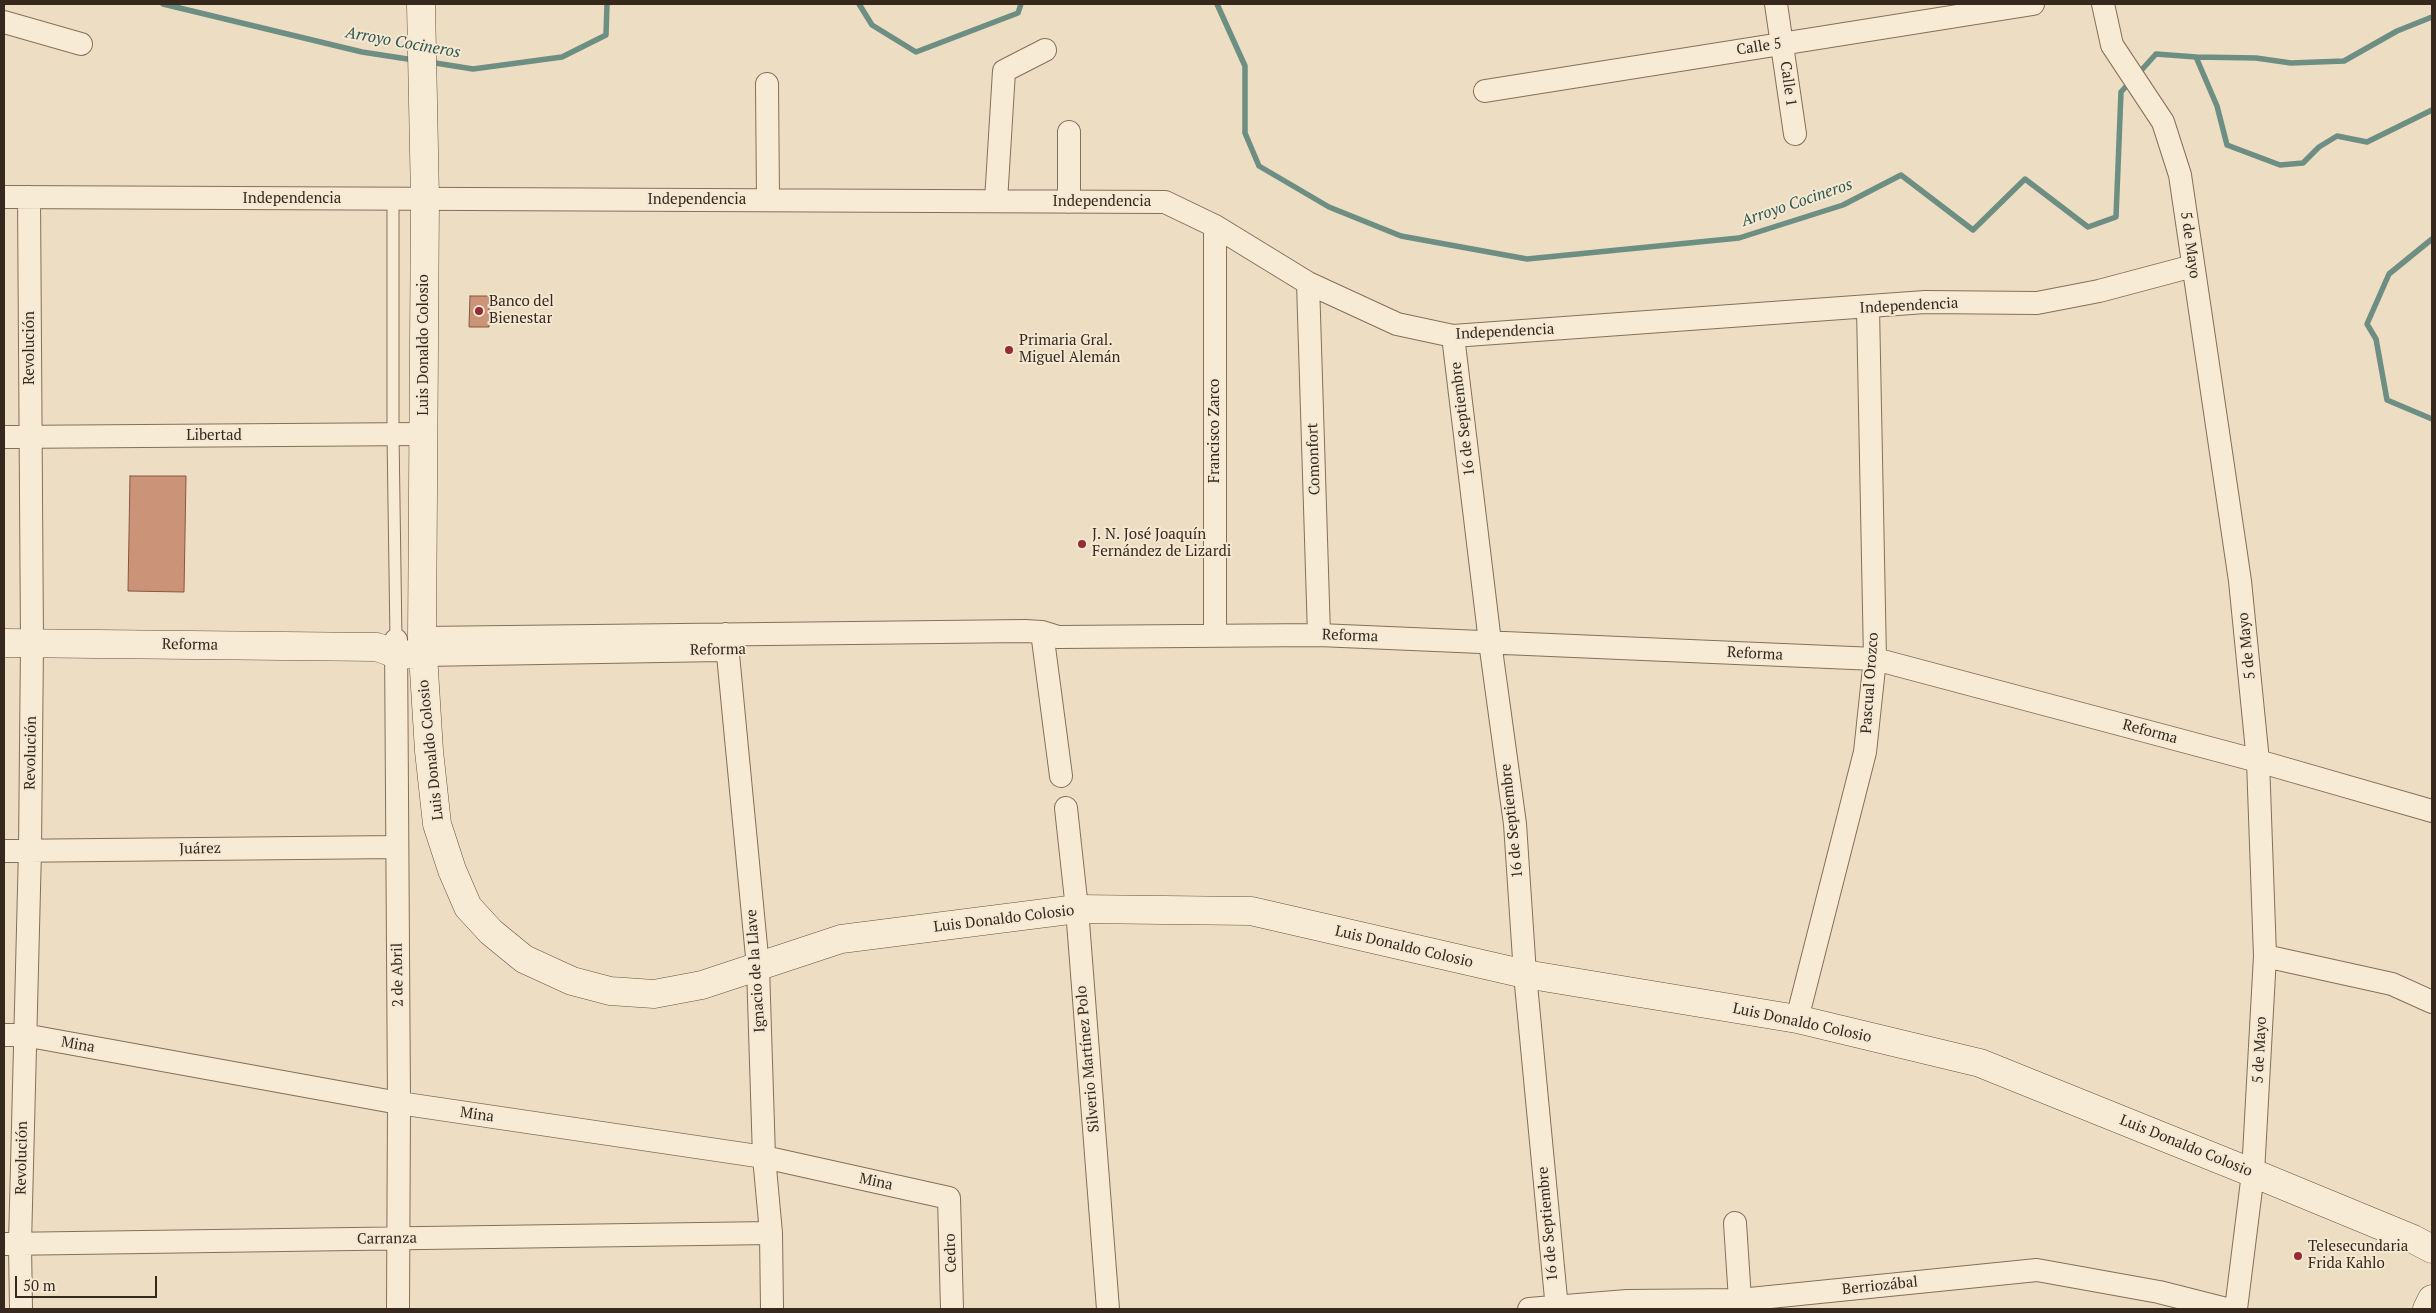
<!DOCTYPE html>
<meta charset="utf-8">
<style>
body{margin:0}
#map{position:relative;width:2436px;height:1313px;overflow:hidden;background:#edddc2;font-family:"PT Serif",serif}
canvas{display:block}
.frame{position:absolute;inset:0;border:5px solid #37281e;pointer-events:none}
.scale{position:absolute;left:15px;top:1276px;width:142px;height:22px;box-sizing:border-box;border:2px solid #37281e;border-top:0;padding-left:6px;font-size:15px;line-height:18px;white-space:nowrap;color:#37281e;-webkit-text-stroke:4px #f5e8d2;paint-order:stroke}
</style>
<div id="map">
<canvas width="2436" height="1313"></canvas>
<div class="frame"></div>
<div class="scale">50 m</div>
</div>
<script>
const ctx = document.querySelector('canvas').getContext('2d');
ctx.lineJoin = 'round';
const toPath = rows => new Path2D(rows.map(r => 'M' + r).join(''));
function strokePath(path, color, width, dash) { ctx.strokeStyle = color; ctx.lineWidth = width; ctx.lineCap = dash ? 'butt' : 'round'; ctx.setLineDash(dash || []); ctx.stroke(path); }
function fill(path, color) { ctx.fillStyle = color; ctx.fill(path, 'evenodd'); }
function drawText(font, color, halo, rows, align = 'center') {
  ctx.font = font + ' "PT Serif",serif'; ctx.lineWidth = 4; ctx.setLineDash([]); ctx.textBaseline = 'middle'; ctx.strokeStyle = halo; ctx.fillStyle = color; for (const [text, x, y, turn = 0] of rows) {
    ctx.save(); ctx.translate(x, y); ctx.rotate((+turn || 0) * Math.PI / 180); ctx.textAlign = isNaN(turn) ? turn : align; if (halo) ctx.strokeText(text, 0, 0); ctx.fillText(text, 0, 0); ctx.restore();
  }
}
strokePath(toPath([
 [163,4,362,52,414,60],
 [859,4,872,25,916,52,1018,13,1021,4],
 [1217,4,1245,66,1245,133,1259,166,1329,207,1401,236,1527,259,1739,238,1843,205,1901,175,1973,230,2025,179,2088,227,2116,217,2121,92,2130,82],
 [2196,57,2256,58,2291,63,2344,61,2397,31,2432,17],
 [429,62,473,69,562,57,606,35,607,4],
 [2137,75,2156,54,2196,57,2217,106,2227,145,2280,165,2303,163,2319,147,2337,136,2367,142,2432,110],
 [2432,239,2389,274,2367,324,2376,339,2387,400,2432,419]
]), '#6c8e83', 5.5);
const building = toPath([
 [470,296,489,296,489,327,469,327,470,296],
 [130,476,186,476,184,592,128,591,130,476]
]);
fill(building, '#cb9479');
strokePath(building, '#865640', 1);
const service = toPath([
 [393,199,393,434,396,640]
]);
const minor = toPath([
 [1776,4,1795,134],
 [2103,4,2112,45,2163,122,2180,175,2240,581,2258,761,2265,956,2253,1173,2236,1309],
 [4,22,81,44],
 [767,84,768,200],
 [1485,91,2033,4],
 [4,197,1165,202,1215,226,1308,283,1397,324,1453,336,1925,302,2037,303,2099,291,2193,266],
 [996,201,1004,71,1045,50],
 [1069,202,1069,132],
 [1215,226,1215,636],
 [1308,283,1319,635],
 [1453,336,1490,642,1515,824,1525,974,1557,1309],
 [4,437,423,434],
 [1042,632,1061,776],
 [726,634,758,967,764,1157,771,1233,772,1309],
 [422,638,1025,631,1042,632,1058,637,1319,635,1875,659,2258,761,2432,811],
 [396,640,399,1103,398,1309],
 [422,655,721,650],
 [1066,808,1077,909,1108,1309],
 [4,851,397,847],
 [2265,956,2392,984,2432,1002],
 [1797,1019,1865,752,1875,659,1868,308],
 [4,1035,24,1035,399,1103,764,1157,949,1198,952,1309],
 [1735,1223,1740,1300],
 [4,1244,771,1233],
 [21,1309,20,1244,30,850,32,643,29,197],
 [1529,1309,1627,1301,1740,1300,2037,1270,2159,1292,2226,1309]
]);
const secondary = toPath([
 [421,4,425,199,422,638,429,751,437,824,452,870,468,907,491,932,524,959,572,981,610,991,654,994,702,985,841,939,1077,909,1251,911,1525,974,1797,1019,1980,1063,2253,1173,2413,1239,2432,1249],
 [4,643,377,647,396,654,422,655],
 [2427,1309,2432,1299]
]);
strokePath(service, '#876e5a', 13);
strokePath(minor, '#876e5a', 24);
strokePath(secondary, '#694f3d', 29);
strokePath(service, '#f8ebd6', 11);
strokePath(minor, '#f8ebd6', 22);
strokePath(secondary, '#f8ebd6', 28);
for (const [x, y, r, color] of [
 [479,311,5,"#952b34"],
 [1009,350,5,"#952b34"],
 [1082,544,5,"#952b34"],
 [2298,1256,5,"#952b34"]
]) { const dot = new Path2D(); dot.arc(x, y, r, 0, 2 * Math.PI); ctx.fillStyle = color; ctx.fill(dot); strokePath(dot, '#f5e8d2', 2); }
drawText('15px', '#37281e', '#f5e8d2', [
 ["Calle 5",1759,47,-9],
 ["Calle 1",1788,84,82],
 ["Independencia",292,199],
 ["Independencia",697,200],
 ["Independencia",1102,202],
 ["5 de Mayo",2190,245,82],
 ["Independencia",1909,306,-3],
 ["Independencia",1505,332,-3],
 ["Luis Donaldo Colosio",424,345,-90],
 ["Revolución",30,348,-90],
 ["16 de Septiembre",1463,419,-97],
 ["Francisco Zarco",1215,431,-90],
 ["Libertad",214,436],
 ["Comonfort",1314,459,-92],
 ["Reforma",1350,636,2],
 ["Reforma",190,645,1],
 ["5 de Mayo",2247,646,-96],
 ["Reforma",718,650,-1],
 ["Reforma",1755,654,3],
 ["Pascual Orozco",1870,683,-86],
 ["Reforma",2150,732,15],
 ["Luis Donaldo Colosio",431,750,-96],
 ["Revolución",31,753,-89],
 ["16 de Septiembre",1512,821,-96],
 ["Juárez",200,849,-1],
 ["Luis Donaldo Colosio",1004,919,-7],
 ["Luis Donaldo Colosio",1404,947,13],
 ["Ignacio de la Llave",756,971,-94],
 ["2 de Abril",398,975,-91],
 ["Luis Donaldo Colosio",1802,1023,12],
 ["Mina",78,1045,10],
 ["5 de Mayo",2260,1050,-87],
 ["Silverio Martínez Polo",1088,1059,-95],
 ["Mina",477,1115,8],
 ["Luis Donaldo Colosio",2186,1146,22],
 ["Revolución",22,1158,-89],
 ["Mina",876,1182,12],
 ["16 de Septiembre",1548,1224,-95],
 ["Carranza",387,1239,-1],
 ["Cedro",951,1253,-92],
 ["Berriozábal",1880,1286,-6]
]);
drawText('15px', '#37281e', '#f5e8d2', [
 ["Banco del",489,302],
 ["Bienestar",489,319],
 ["Primaria Gral.",1019,341],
 ["Miguel Alemán",1019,358],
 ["J. N. José Joaquín",1092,535],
 ["Fernández de Lizardi",1092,552],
 ["Telesecundaria",2308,1247],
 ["Frida Kahlo",2308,1264]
], 'left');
drawText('italic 16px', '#2d5751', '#f5e8d2', [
 ["Arroyo Cocineros",403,43,10],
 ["Arroyo Cocineros",1797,203,-19]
]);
</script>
